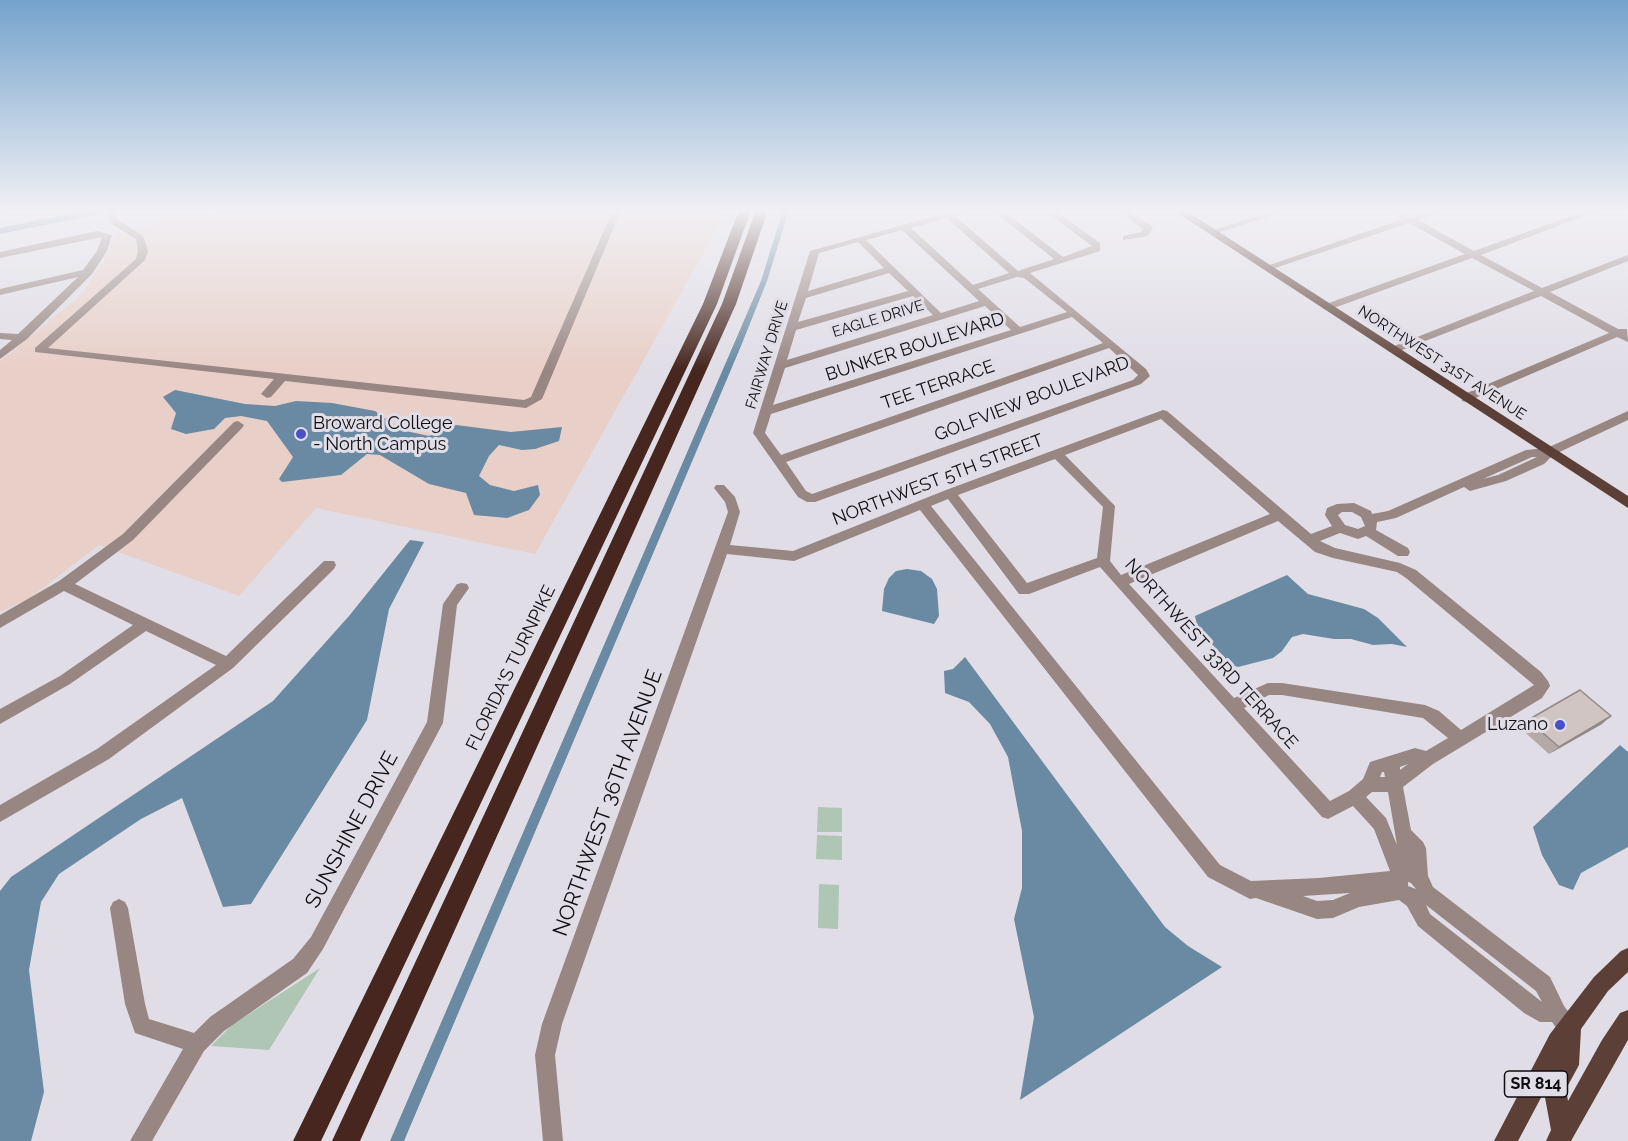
<!DOCTYPE html>
<style>
body{margin:0}
canvas{display:block;background:#e0dde6}
</style>
<canvas width="1628" height="1141"></canvas>
<script>
const ctx = document.querySelector('canvas').getContext('2d');
ctx.lineJoin = 'round';
function fill(path, color) { ctx.fillStyle = color; ctx.fill(path, 'evenodd'); }
const toPath = rows => new Path2D(rows.map(r => 'M' + r).join(''));
function strokePath(path, color, width, dash) { ctx.strokeStyle = color; ctx.lineWidth = width; ctx.lineCap = dash ? 'butt' : 'round'; ctx.setLineDash(dash || []); ctx.stroke(path); }
function drawText(font, color, halo, rows, align = 'center') {
  ctx.font = font + ' Raleway,sans-serif'; ctx.lineWidth = 6; ctx.setLineDash([]); ctx.textBaseline = 'middle'; ctx.strokeStyle = halo; ctx.fillStyle = color; for (const [text, x, y, turn = 0] of rows) {
    ctx.save(); ctx.translate(x, y); ctx.rotate((+turn || 0) * Math.PI / 180); ctx.textAlign = isNaN(turn) ? turn : align; if (halo) ctx.strokeText(text, 0, 0); ctx.fillText(text, 0, 0); ctx.restore();
  }
}
fill(toPath([
 [241,210,722,210,713,236,535,554,316,508,239,596,99,545,27,600,0,612,0,361,81,295,104,260,115,236,163,219]
]), '#e8cfc7');
fill(toPath([
 [818,807,842,808,842,832,817,832],
 [817,835,842,836,842,860,816,859],
 [819,884,839,885,838,929,818,928],
 [320,968,269,1050,211,1046,232,1025]
]), '#afc6b4');
fill(toPath([
 [88,210,100,210,100,214,0,234,0,228],
 [175,390,245,404,275,406,296,401,332,403,375,411,401,430,429,436,456,425,511,432,562,427,559,441,535,449,522,450,499,445,489,456,479,476,490,485,514,491,538,485,540,495,529,510,507,518,474,515,466,493,429,484,380,455,367,454,341,475,282,482,279,479,293,457,267,421,241,416,225,418,214,429,186,434,171,429,176,413,163,397],
 [410,540,424,542,389,609,367,720,251,904,223,907,182,798,141,819,59,874,41,902,29,970,44,1092,31,1141,0,1141,0,891,11,877,273,701,349,616],
 [907,569,921,571,932,579,937,589,939,616,934,624,882,611,884,589,889,578,896,571],
 [1287,575,1308,594,1364,609,1378,618,1407,647,1392,644,1373,645,1351,639,1334,639,1303,634,1292,637,1282,651,1273,658,1238,667,1232,665,1207,639,1197,625,1195,616],
 [965,657,1165,927,1188,946,1222,967,1020,1100,1034,1017,1014,919,1022,888,1022,831,1008,757,990,724,969,702,945,693,944,671,953,669],
 [1620,745,1628,752,1628,847,1581,873,1573,890,1559,885,1542,855,1533,827]
]), '#698aa2');
fill(toPath([
 [783,210,789,210,767,281,741,346,404,1141,390,1141,733,346,761,281,783,210]
]), '#698aa2');
fill(toPath([
 [0,210,8,210,0,214,0,210],
 [105,210,113,210,119,220,143,236,148,251,145,260,48,348,524,400,531,397,613,210,621,210,542,399,526,408,285,381,271,397,267,398,261,394,274,379,35,352,35,348,136,259,138,251,136,239,112,224,105,210],
 [957,210,971,210,955,216,1018,271,1054,259,992,210,1002,210,1063,257,1092,246,1044,210,1054,210,1100,243,1100,251,1030,273,1146,369,1150,376,1141,384,815,502,807,502,798,497,753,433,810,251,957,210],
 [947,218,1009,273,973,285,911,228,947,218],
 [902,230,979,301,941,313,866,240,902,230],
 [858,242,884,268,808,291,819,253,858,242],
 [889,273,908,291,798,322,806,298,889,273],
 [1017,277,1024,278,1067,312,1020,327,978,289,1017,277],
 [913,296,933,315,787,360,796,330,913,296],
 [985,306,1011,330,773,405,785,368,985,306],
 [1072,317,1103,343,781,455,765,433,771,414,1072,317],
 [1109,348,1138,375,1133,380,812,494,806,491,786,462,1109,348],
 [1118,210,1128,210,1151,226,1153,228,1148,236,1123,240,1123,236,1141,232,1143,229,1118,210],
 [1275,210,1288,210,1215,234,1207,232,1275,210],
 [1388,210,1399,210,1411,217,1431,210,1444,210,1418,220,1474,251,1588,210,1600,210,1481,255,1542,288,1628,255,1628,261,1550,292,1618,329,1627,329,1628,342,1617,337,1466,402,1462,401,1462,395,1609,333,1541,296,1397,352,1389,352,1389,348,1534,291,1472,258,1331,309,1323,309,1323,305,1465,254,1409,223,1269,270,1261,268,1403,219,1388,210],
 [97,231,112,235,107,251,92,274,27,339,0,359,0,350,12,340,0,339,0,333,18,334,78,277,0,295,0,289,83,270,97,251,102,237,0,258,0,252,97,231],
 [1163,410,1167,411,1311,534,1332,526,1325,515,1327,508,1337,504,1354,503,1371,511,1372,514,1388,511,1526,450,1547,448,1628,411,1628,420,1553,455,1544,464,1506,481,1470,491,1464,487,1396,518,1377,522,1376,530,1408,548,1410,552,1408,556,1398,556,1366,536,1358,539,1340,533,1320,541,1335,548,1400,563,1416,570,1541,672,1548,681,1550,686,1542,698,1433,764,1403,787,1411,830,1423,842,1426,848,1428,876,1433,887,1550,977,1564,1006,1577,1023,1580,1030,1577,1037,1570,1040,1563,1037,1552,1022,1540,1022,1524,1013,1418,926,1407,906,1399,900,1359,907,1333,918,1317,919,1256,898,1250,899,1208,877,920,510,794,561,727,554,562,1024,555,1055,563,1141,543,1141,535,1055,542,1024,728,512,725,502,714,488,716,485,724,485,735,497,740,512,730,545,793,551,946,490,1163,410],
 [1161,419,1270,514,1121,575,1110,561,1115,506,1065,455,1161,419],
 [1532,457,1537,457,1498,475,1483,479,1532,457],
 [1055,459,1103,507,1097,558,1027,583,958,495,1055,459],
 [948,499,1019,594,1029,594,1100,567,1322,817,1328,819,1353,806,1374,829,1390,871,1319,878,1251,881,1220,865,931,506,948,499],
 [1342,512,1352,512,1361,517,1365,526,1358,529,1345,525,1338,515,1342,512],
 [1278,521,1315,552,1333,558,1397,572,1406,578,1534,685,1461,730,1439,711,1425,705,1282,683,1268,683,1234,698,1129,584,1278,521],
 [1269,695,1282,695,1423,718,1448,738,1426,751,1415,748,1370,762,1363,779,1349,791,1330,801,1244,708,1269,695],
 [1408,764,1400,770,1400,767,1408,764],
 [1382,772,1384,772,1385,777,1380,777,1382,772],
 [1372,792,1388,792,1397,845,1386,818,1366,797,1372,792],
 [1408,882,1411,883,1416,889,1408,886,1408,882],
 [1350,893,1333,900,1317,901,1303,896,1350,893],
 [1426,905,1536,991,1542,1002,1430,914,1426,905],
 [238,421,244,425,242,428,133,540,75,584,226,656,324,561,334,561,336,565,334,569,233,668,109,759,0,822,0,805,97,749,216,665,146,631,70,684,0,724,0,709,60,676,133,625,64,591,0,628,0,615,59,581,123,534,234,422,238,421],
 [462,583,467,584,469,588,457,605,443,723,323,949,307,973,224,1031,204,1051,152,1141,130,1141,183,1049,135,1033,125,1004,110,908,113,902,119,899,125,902,128,908,145,1004,149,1019,194,1033,210,1017,293,959,311,937,427,722,443,604,457,584,462,583]
]), '#988682');
fill(toPath([
 [1173,210,1185,210,1628,496,1628,508,1173,210],
 [1628,948,1628,972,1608,991,1581,1029,1579,1065,1566,1089,1568,1101,1602,1040,1620,1013,1628,1010,1628,1040,1571,1141,1546,1141,1551,1130,1544,1092,1518,1141,1494,1141,1550,1034,1594,977,1621,951,1628,948]
]), '#5c3f37');
fill(toPath([
 [739,210,751,210,717,304,321,1141,293,1141,703,304,739,210],
 [756,210,768,210,736,304,360,1141,332,1141,722,304,756,210]
]), '#46261e');
fill(toPath([
 [1528,720,1602,724,1549,754,1519,727]
]), '#b3a9a7');
fill(toPath([
 [1611,716,1602,724,1549,754,1559,747]
]), '#928a88');
const building = toPath([
 [1580,690,1611,716,1559,747,1528,720,1580,690]
]);
fill(building, '#d0c5c2');
strokePath(building, '#928a88', 1.5);
const sky = ctx.createLinearGradient(0, 0, 0, 370);
sky.addColorStop(0, '#75a3cc');
sky.addColorStop(0.57, '#f1f0f4');
sky.addColorStop(1, '#f1f0f400');
ctx.fillStyle = sky;
ctx.fillRect(0, 0, 1628, 370);
for (const [x, y, r, color] of [
 [301,434,6,"#4951c7"],
 [1560,725,6,"#4951c7"]
]) { const dot = new Path2D(); dot.arc(x, y, r, 0, 2 * Math.PI); ctx.fillStyle = color; ctx.fill(dot); strokePath(dot, '#e0dde6', 2); }
drawText('15px', '#0e0d10', '#e0dde6', [
 ["EAGLE DRIVE",878,319,-17],
 ["FAIRWAY DRIVE",767,355,-73],
 ["NORTHWEST 31ST AVENUE",1442,363,33]
]);
for (const [x, y, w] of [
 [1536,1084,63]
]) { const box = new Path2D(); box.roundRect(x - w / 2, y - 13, w, 26, 4.5); ctx.fillStyle = '#e0dde6'; ctx.fill(box); strokePath(box, '#0e0d10', 1.5); }
drawText('bold 16px', '#0e0d10', null, [
 ["SR 814",1536,1084]
]);
drawText('18px', '#0e0d10', '#e0dde6', [
 ["BUNKER BOULEVARD",915,347,-18],
 ["TEE TERRACE",938,385,-19],
 ["GOLFVIEW BOULEVARD",1032,399,-21],
 ["NORTHWEST 5TH STREET",938,480,-21],
 ["NORTHWEST 33RD TERRACE",1211,654,48],
 ["FLORIDA'S TURNPIKE",511,668,-64]
]);
drawText('18px', '#0e0d10', '#e0dde6', [
 ["Broward College",313,424],
 ["- North Campus",313,445],
 ["Luzano",1548,725,"right"]
], 'left');
drawText('21px', '#0e0d10', '#e0dde6', [
 ["NORTHWEST 36TH AVENUE",608,803,-70],
 ["SUNSHINE DRIVE",352,830,-62]
]);
</script>
